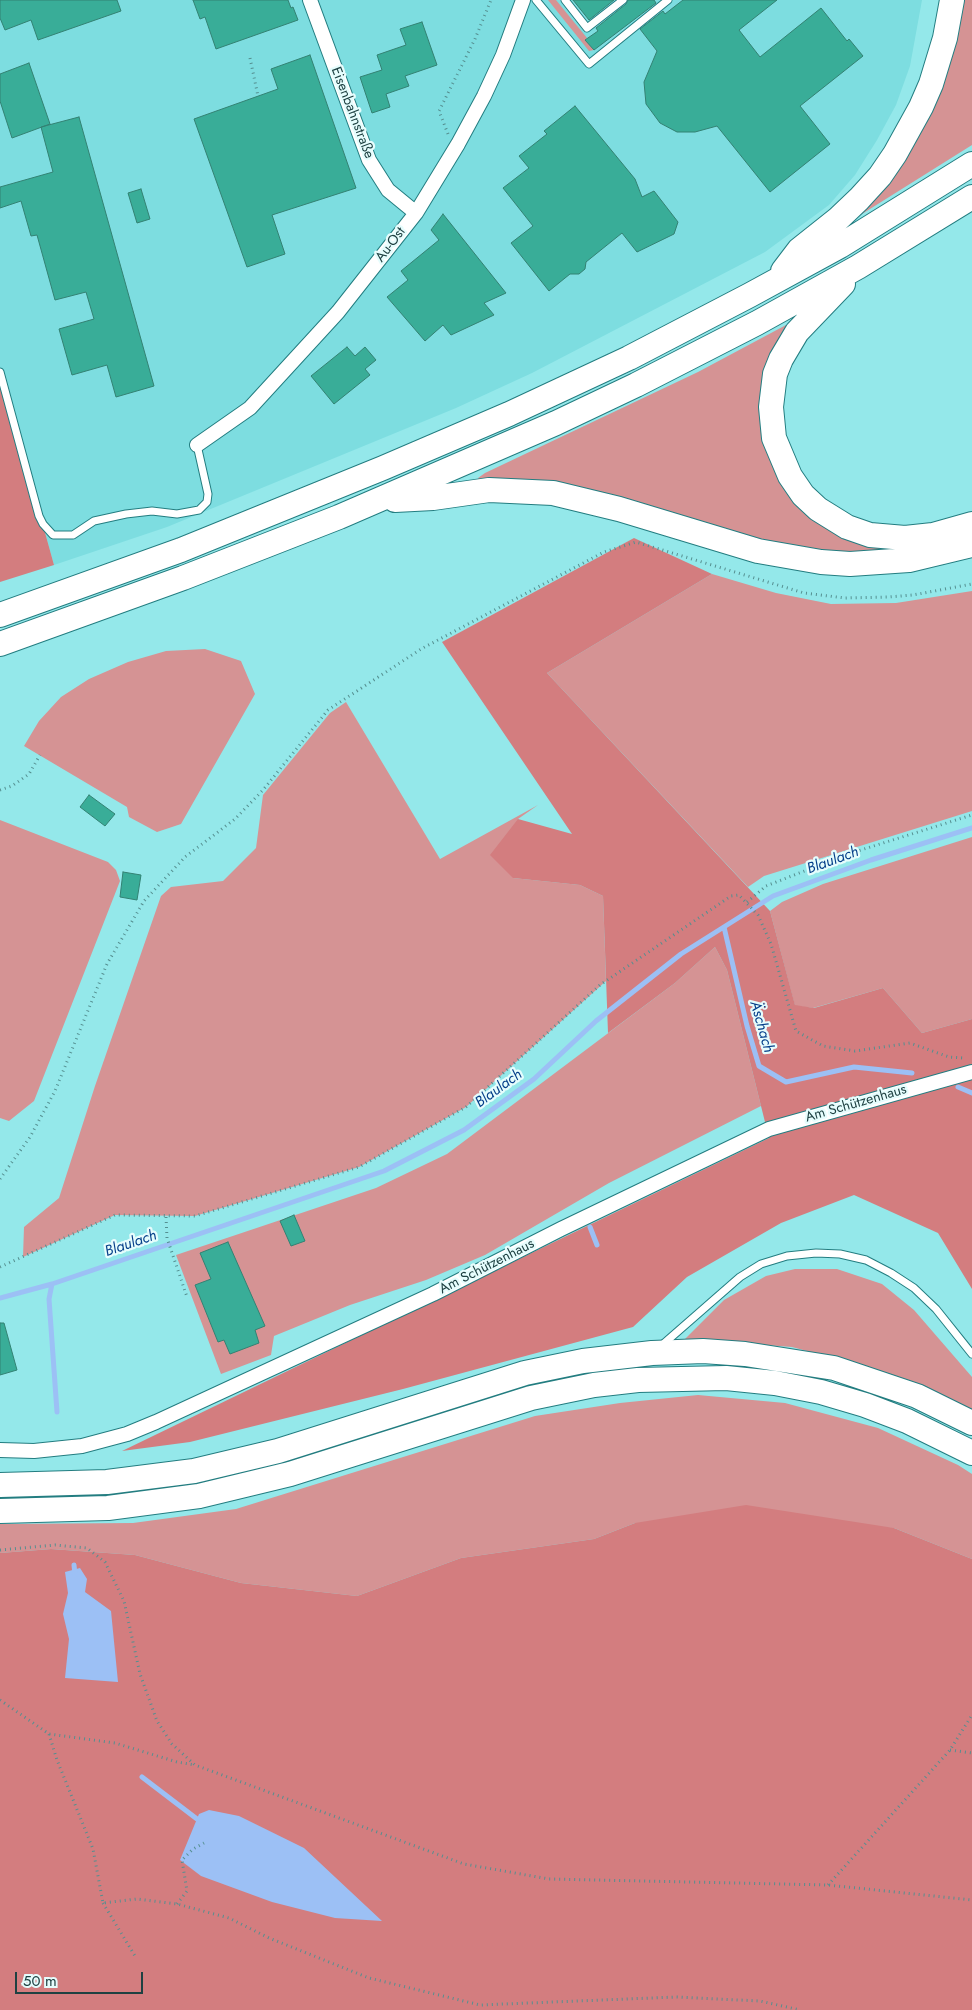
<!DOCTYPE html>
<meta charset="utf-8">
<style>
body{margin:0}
#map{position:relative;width:972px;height:2010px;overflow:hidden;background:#94e8ea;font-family:Jost,sans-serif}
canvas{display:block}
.scale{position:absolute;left:15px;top:1972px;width:128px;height:22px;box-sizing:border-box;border:2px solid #1e4142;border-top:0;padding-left:6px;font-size:15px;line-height:18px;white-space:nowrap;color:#1e4142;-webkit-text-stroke:4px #e6fdfd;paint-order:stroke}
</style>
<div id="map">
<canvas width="972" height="2010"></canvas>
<div class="scale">50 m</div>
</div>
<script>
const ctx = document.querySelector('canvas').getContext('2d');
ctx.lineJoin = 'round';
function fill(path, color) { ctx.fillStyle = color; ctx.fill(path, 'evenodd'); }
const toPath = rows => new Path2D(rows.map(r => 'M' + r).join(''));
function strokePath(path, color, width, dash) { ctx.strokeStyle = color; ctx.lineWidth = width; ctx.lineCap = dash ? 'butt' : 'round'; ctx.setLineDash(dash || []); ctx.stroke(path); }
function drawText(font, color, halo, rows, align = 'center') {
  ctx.font = font + ' Jost,sans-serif'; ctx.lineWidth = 4.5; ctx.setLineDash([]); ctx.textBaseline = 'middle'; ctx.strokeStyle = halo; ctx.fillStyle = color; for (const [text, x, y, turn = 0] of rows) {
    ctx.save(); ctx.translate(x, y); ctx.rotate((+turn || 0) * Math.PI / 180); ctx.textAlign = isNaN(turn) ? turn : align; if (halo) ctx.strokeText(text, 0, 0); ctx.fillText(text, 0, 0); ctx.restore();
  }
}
fill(toPath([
 [0,0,922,0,910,66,896,105,877,140,855,175,829,205,765,252,532,373,456,408,167,527,54,565,0,370]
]), '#7ddde0');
fill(toPath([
 [548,0,556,0,587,38,585,40,594,50,589,51],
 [959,0,972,0,972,145,854,219,862,207],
 [786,325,788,328,784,334,778,475,880,546,880,553,800,550,480,481,478,478,485,473,698,372],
 [712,574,776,593,831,604,896,603,972,591,972,811,764,876,748,887,547,673],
 [205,649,241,661,255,694,181,824,157,832,129,817,127,807,24,746,39,721,61,697,89,679,128,662,166,651],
 [346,702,440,859,538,805,518,819,513,878,580,885,603,896,606,981,466,1107,359,1167,195,1216,115,1215,23,1257,24,1227,59,1198,95,1086,161,896,171,887,223,881,256,848,263,795,330,713],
 [0,820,108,862,116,870,120,881,34,1101,9,1121,0,1118],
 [972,837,972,1019,922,1033,883,988,813,1008,795,1006,770,911,782,902,823,884],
 [715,947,727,970,761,1106,609,1183,485,1255,426,1280,350,1305,274,1336,271,1355,221,1374,176,1255,376,1188,447,1154,675,983],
 [795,1269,837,1269,882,1284,914,1310,972,1377,972,1413,878,1370,792,1347,685,1339,724,1300,766,1276],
 [698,1395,785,1403,878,1428,958,1465,972,1474,972,1559,894,1528,635,1523,594,1539,461,1558,357,1596,241,1583,135,1555,51,1549,0,1553,0,1524,133,1523,236,1509,535,1416,620,1403]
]), '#d59394');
fill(toPath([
 [0,370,54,565,0,582],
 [634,538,712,574,547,673,770,911,795,1005,814,1008,883,988,922,1033,972,1019,972,1289,938,1233,854,1195,781,1223,687,1277,633,1327,403,1389,190,1442,122,1451,769,1138,727,970,715,947,675,983,608,1033,603,896,580,885,513,878,490,855,518,819,572,834,442,642],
 [746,1505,894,1528,972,1559,972,2010,0,2010,0,1553,51,1549,135,1555,241,1583,357,1596,461,1558,594,1539,635,1523]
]), '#d37d7f');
fill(toPath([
 [80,1568,87,1579,85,1592,111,1611,118,1682,65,1678,69,1639,63,1614,68,1593,65,1572],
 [209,1810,239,1816,304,1848,382,1921,335,1918,272,1902,201,1876,180,1860,199,1814]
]), '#9cc0f5');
strokePath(toPath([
 [724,927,747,1026,759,1066,786,1082,854,1067,912,1073],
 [958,1087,972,1093],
 [590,1227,597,1245],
 [52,1284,49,1299,57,1412],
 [0,1298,52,1284,384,1171,464,1130,534,1079,596,1021,681,954,773,896,871,860,972,828],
 [74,1565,75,1575],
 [142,1777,197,1819]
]), '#9cc0f5', 5);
const building = toPath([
 [0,0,117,0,121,11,38,40,31,20,5,30,0,18,0,0],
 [193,0,288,0,291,8,293,7,298,20,216,49,205,17,200,19,193,0],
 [573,0,614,0,589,20,573,0],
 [628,0,654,0,656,3,594,50,585,40,598,31,596,28,626,4,628,0],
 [683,0,777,0,739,30,760,57,821,8,847,41,849,39,863,56,800,106,830,144,770,192,717,126,695,132,677,132,660,123,646,104,644,82,657,51,640,29,663,11,665,14,683,0],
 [422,22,437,65,405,76,409,86,386,94,390,107,372,113,360,77,382,70,377,55,406,45,400,29,422,22],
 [310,55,356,188,272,215,285,254,247,267,194,119,278,89,271,69,310,55],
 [29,63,50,124,12,138,0,101,0,74,29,63],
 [575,106,635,179,642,197,654,191,678,222,674,234,637,252,622,233,586,262,585,269,579,274,570,274,549,291,511,243,533,226,503,188,529,168,519,156,547,134,544,131,575,106],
 [79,117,154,386,116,397,107,365,72,375,59,329,94,319,86,292,55,300,37,235,31,236,21,201,0,208,0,187,53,172,41,127,79,117],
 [141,189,150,219,137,223,128,193,141,189],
 [443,214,506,293,484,303,494,315,451,335,443,325,425,341,387,297,408,280,401,271,439,240,431,230,443,214],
 [347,347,355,356,365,347,376,360,365,369,370,375,334,404,311,376,347,347],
 [89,795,115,814,105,826,80,807,89,795],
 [123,872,141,875,137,900,120,897,123,872],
 [294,1215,305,1241,291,1246,280,1221,294,1215],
 [228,1242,265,1326,255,1330,259,1343,230,1354,224,1340,218,1342,195,1285,211,1279,200,1253,228,1242],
 [0,1323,4,1323,17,1370,0,1375,0,1323]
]);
fill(building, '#39ad98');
strokePath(building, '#338273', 1);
const service = toPath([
 [536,0,589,64,668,0],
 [565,0,587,28,623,0],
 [0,372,39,516,43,524,53,535,73,535,94,521,126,514,152,511,177,514,199,510,207,502,208,494,197,445],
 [661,1346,740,1277,761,1264,787,1256,816,1253,840,1254,866,1260,891,1273,914,1288,936,1309,972,1354]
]);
const minor = toPath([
 [310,0,369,160,388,190,416,213],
 [197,445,250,408,338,312,416,213,458,144,484,96,503,55,523,0],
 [0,1450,34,1451,82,1446,127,1434,156,1422,433,1294,561,1229,769,1129,972,1072]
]);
const trunk = toPath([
 [783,271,799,250,838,219,859,199,880,176,895,154,921,107,931,84,945,38,952,0],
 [843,284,797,332,781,359,775,374,771,407,774,438,790,476,803,495,818,509,847,527,870,535,905,538,933,535,972,524],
 [395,500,433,498,489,490,553,493,619,509,758,551,821,562,850,564,909,560,972,545],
 [0,615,181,550,383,468,509,414,629,358,750,295,840,246,972,164],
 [0,644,183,578,339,517,556,423,636,385,757,323,858,267,972,197],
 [0,1485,107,1482,194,1471,278,1451,525,1373,583,1361,652,1353,703,1351,745,1354,834,1368,917,1396,972,1423],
 [0,1511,108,1508,199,1496,290,1474,531,1398,594,1385,638,1380,726,1378,775,1383,821,1392,865,1405,907,1421,972,1453]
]);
strokePath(service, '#237d80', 9);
strokePath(minor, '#237d80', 16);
strokePath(trunk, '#237d80', 26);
strokePath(toPath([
 [250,58,258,96],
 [448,134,439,111,475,39,491,0],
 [0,790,12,786,29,774,40,755],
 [747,902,766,886,848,854,972,815],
 [0,1179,30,1137,55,1091,107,964,144,901,185,857,235,819,263,790,328,710,421,649,604,552,636,542,804,593,845,598,888,597,913,595,972,584],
 [166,1217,167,1238,187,1297],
 [0,1267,115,1215,195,1216,359,1167,466,1107,600,985,731,896,739,895,758,915,771,944,796,1031,823,1046,855,1051,910,1043,949,1057,963,1058],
 [0,1550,55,1545,87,1548,105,1562,124,1601,140,1674,157,1721,172,1744,195,1765,464,1864,549,1879,828,1885,972,1900],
 [0,1700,49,1734,115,1743,177,1762,195,1765],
 [49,1734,57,1760,93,1849,103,1903,137,1899,177,1904,229,1918,269,1938,369,1978,480,2005,676,1997,760,2001,800,2010],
 [950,1750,972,1753],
 [828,1885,950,1750,972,1715],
 [103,1903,135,1956],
 [177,1904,187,1891,182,1860,193,1849,204,1843]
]), '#558f90', 3, [1, 4]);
strokePath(service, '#fff', 7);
strokePath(minor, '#fff', 14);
strokePath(trunk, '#fff', 24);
drawText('14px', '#1e4142', '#e6fdfd', [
 ["Eisenbahnstraße",352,113,69],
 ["Au-Ost",391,245,-53],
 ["Am Schützenhaus",856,1104,-16],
 ["Am Schützenhaus",487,1267,-27]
]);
drawText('italic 15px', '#043e89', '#e6fdfd', [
 ["Blaulach",833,861,-20],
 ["Äschach",761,1027,74],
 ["Blaulach",499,1089,-36],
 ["Blaulach",131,1244,-19]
]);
</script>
